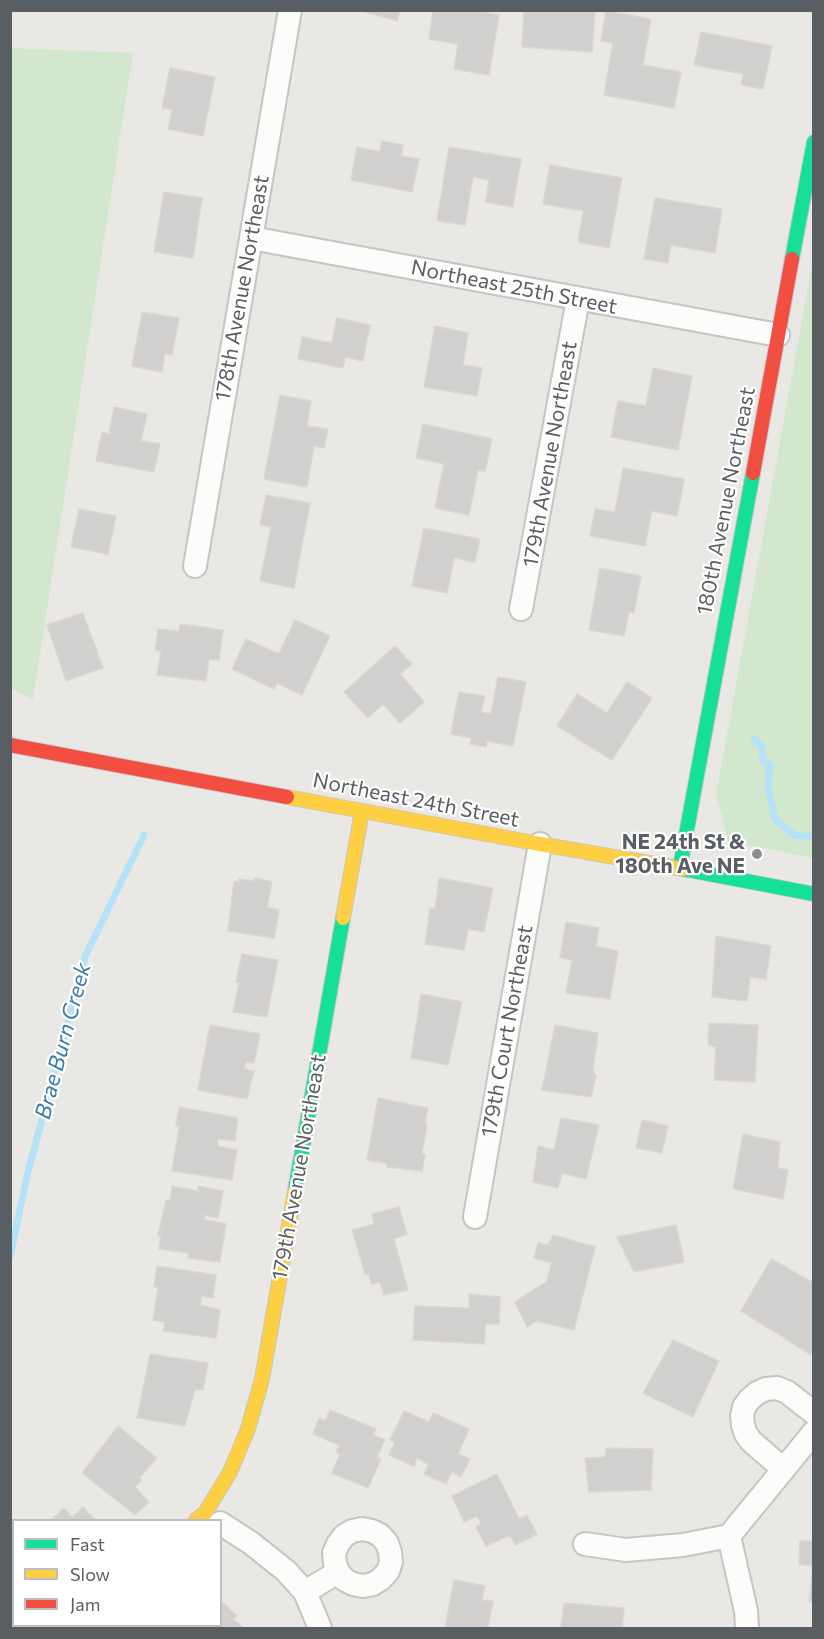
<!DOCTYPE html>
<style>
body{margin:0}
#map{position:relative;width:824px;height:1639px;overflow:hidden;background:#eae8e4;font-family:Commissioner,sans-serif}
canvas{display:block}
.frame{position:absolute;inset:0;border:12px solid #595e62;pointer-events:none}
.legend{position:absolute;left:12px;top:1519px;width:210px;height:108px;box-sizing:border-box;background:#fff;border:2px solid #bdbfc0;margin:0;padding:8px 10px;list-style:none;font-size:18px;color:#595e62}
.legend li{display:flex;align-items:center;gap:12px;height:30px}
.legend b{width:30px;border:2px solid #bdbfc0}
</style>
<div id="map">
<canvas width="824" height="1639"></canvas>
<div class="frame"></div>
<ul class="legend">
<li><b style="height:8px;background:#16e098"></b>Fast</li>
<li><b style="height:8px;background:#ffcf43"></b>Slow</li>
<li><b style="height:8px;background:#f24e42"></b>Jam</li>
</ul>
</div>
<script>
const ctx = document.querySelector('canvas').getContext('2d');
ctx.lineJoin = 'round';
function fill(path, color) { ctx.fillStyle = color; ctx.fill(path, 'evenodd'); }
const toPath = rows => new Path2D(rows.map(r => 'M' + r).join(''));
function strokePath(path, color, width, dash) { ctx.strokeStyle = color; ctx.lineWidth = width; ctx.lineCap = dash ? 'butt' : 'round'; ctx.setLineDash(dash || []); ctx.stroke(path); }
function drawText(font, color, halo, rows, align = 'center') {
  ctx.font = font + ' Commissioner,sans-serif'; ctx.lineWidth = 4.5; ctx.setLineDash([]); ctx.textBaseline = 'middle'; ctx.strokeStyle = halo; ctx.fillStyle = color; for (const [text, x, y, turn = 0] of rows) {
    ctx.save(); ctx.translate(x, y); ctx.rotate((+turn || 0) * Math.PI / 180); ctx.textAlign = isNaN(turn) ? turn : align; if (halo) ctx.strokeText(text, 0, 0); ctx.fillText(text, 0, 0); ctx.restore();
  }
}
fill(toPath([
 [11,48,133,53,33,700,10,688,12,630,10,629],
 [813,259,813,858,728,841,716,795]
]), '#d3e7ce');
strokePath(toPath([
 [754,739,762,746,763,761,770,765,768,788,775,819,794,835,814,837],
 [10,1257,27,1176,85,957,144,835]
]), '#b6e2f7', 7);
const building = toPath([
 [359,10,400,10,397,21,359,10],
 [433,10,473,10,499,15,489,75,454,69,458,44,429,39,433,10],
 [524,10,595,10,592,52,522,47,524,10],
 [606,11,651,19,643,65,681,72,674,108,604,95,613,43,601,41,606,11],
 [701,32,772,46,763,89,741,85,743,74,694,65,701,32],
 [170,68,215,77,203,136,168,129,172,110,162,108,170,68],
 [382,141,403,145,401,156,419,159,412,192,351,180,357,147,380,152,382,141],
 [449,147,521,159,513,207,486,202,489,180,473,177,465,225,437,221,449,147],
 [550,165,622,178,609,248,578,242,583,211,543,204,550,165],
 [164,192,202,198,193,258,154,252,164,192],
 [655,198,722,209,715,253,671,245,668,263,644,259,655,198],
 [142,312,179,318,172,355,165,354,162,372,132,366,142,312],
 [337,318,370,325,363,361,345,357,343,368,298,359,302,337,332,343,337,318],
 [435,326,468,333,463,365,482,368,477,396,424,387,435,326],
 [653,368,692,376,678,450,611,437,618,401,646,406,653,368],
 [280,395,311,401,307,426,328,429,324,448,314,446,307,487,264,479,280,395],
 [114,407,147,414,141,441,160,444,154,472,96,461,102,432,109,434,114,407],
 [423,424,492,439,485,472,478,470,469,515,435,508,444,464,416,458,423,424],
 [623,468,684,479,677,516,652,511,645,546,590,536,595,509,615,512,623,468],
 [266,495,310,503,294,588,260,581,271,527,260,525,266,495],
 [79,509,116,516,108,554,71,547,79,509],
 [424,528,480,539,475,562,454,558,447,593,412,586,424,528],
 [600,568,641,576,634,613,629,612,624,636,589,630,600,568],
 [83,613,103,668,66,681,47,625,83,613],
 [295,620,330,636,302,695,277,683,274,689,232,669,246,639,279,654,295,620],
 [180,624,223,630,219,660,209,659,206,681,157,675,161,651,155,650,158,629,179,631,180,624],
 [395,646,412,664,400,674,424,702,400,723,383,704,368,718,344,692,395,646],
 [498,677,526,682,513,746,487,741,486,747,470,744,471,738,451,734,459,692,485,696,481,712,491,714,498,677],
 [627,682,652,698,612,760,557,726,577,694,607,713,627,682],
 [255,878,272,882,267,907,279,910,274,938,228,931,234,881,239,882,239,879,253,881,255,878],
 [439,878,493,888,484,932,468,929,464,950,425,944,430,908,435,909,439,878],
 [566,922,599,928,596,946,618,951,610,999,566,993,572,960,560,958,566,922],
 [716,936,771,946,766,979,750,977,747,1001,712,997,716,936],
 [242,954,278,960,267,1017,233,1012,239,983,236,982,242,954],
 [421,994,462,1002,448,1065,411,1058,421,994],
 [709,1023,758,1025,755,1082,714,1080,716,1047,708,1045,709,1023],
 [210,1025,260,1034,254,1063,246,1062,244,1069,254,1071,247,1099,198,1090,210,1025],
 [555,1025,598,1033,593,1071,596,1076,591,1097,542,1090,555,1025],
 [378,1098,428,1108,425,1123,427,1124,422,1154,425,1155,422,1171,387,1167,387,1163,367,1160,378,1098],
 [179,1107,238,1118,235,1141,217,1139,218,1146,237,1150,232,1180,172,1171,179,1127,176,1126,179,1107],
 [561,1118,599,1125,586,1179,562,1173,558,1188,533,1182,538,1146,554,1150,561,1118],
 [642,1120,668,1126,662,1153,636,1148,642,1120],
 [743,1134,780,1142,778,1168,788,1170,783,1199,733,1189,743,1134],
 [172,1186,198,1191,198,1186,223,1191,218,1218,205,1215,205,1220,226,1224,220,1262,188,1258,188,1253,159,1249,161,1236,158,1236,166,1200,170,1200,172,1186],
 [399,1207,407,1234,394,1239,408,1290,384,1295,380,1282,372,1284,368,1274,365,1274,352,1230,374,1224,372,1214,399,1207],
 [676,1225,684,1262,634,1272,617,1237,676,1225],
 [553,1235,595,1247,574,1330,537,1321,527,1327,515,1302,546,1282,552,1263,534,1258,538,1243,548,1245,553,1235],
 [771,1259,814,1283,814,1349,810,1354,741,1311,771,1259],
 [157,1266,216,1275,213,1298,201,1296,201,1305,220,1310,216,1338,163,1331,165,1322,153,1320,158,1287,154,1287,157,1266],
 [469,1294,500,1297,499,1324,486,1324,484,1344,413,1340,415,1306,469,1308,469,1294],
 [673,1340,719,1361,693,1417,643,1393,673,1340],
 [150,1354,208,1363,203,1390,195,1390,185,1426,137,1418,150,1354],
 [330,1410,376,1429,373,1435,385,1440,377,1457,381,1459,368,1488,332,1473,340,1454,336,1452,339,1445,313,1434,319,1418,325,1421,330,1410],
 [404,1411,429,1422,433,1413,469,1429,458,1454,470,1459,461,1477,452,1472,446,1484,424,1474,428,1464,417,1458,414,1466,389,1455,395,1442,390,1440,404,1411],
 [118,1426,157,1458,139,1478,142,1480,135,1487,149,1502,135,1515,82,1473,118,1426],
 [606,1448,653,1449,651,1490,589,1492,585,1458,605,1457,606,1448],
 [497,1474,519,1519,527,1515,537,1534,515,1545,510,1535,486,1546,476,1527,481,1524,477,1516,464,1522,452,1496,497,1474],
 [83,1507,95,1520,51,1520,64,1508,72,1517,83,1507],
 [800,1541,814,1541,814,1602,809,1601,813,1566,799,1564,800,1541],
 [10,1563,14,1566,14,1603,10,1605,10,1563],
 [454,1580,485,1586,482,1600,493,1601,488,1628,445,1628,454,1580],
 [220,1600,237,1616,233,1619,244,1628,165,1628,167,1626,220,1626,220,1600],
 [564,1603,624,1608,622,1628,561,1628,564,1603]
]);
fill(building, '#d2d0ce');
strokePath(building, '#dad7d3', 1.5);
const street = toPath([
 [251,238,778,335],
 [195,566,290,10],
 [521,609,578,299],
 [475,1217,540,844],
 [783,1469,751,1441,746,1434,743,1425,742,1416,744,1407,749,1400,757,1393,766,1389,777,1388,787,1392,814,1413],
 [220,1523,251,1543,286,1571,305,1592,320,1628],
 [729,1536,814,1432],
 [729,1536,746,1611,747,1628],
 [585,1544,626,1550,683,1545,729,1536],
 [305,1592,338,1572,335,1563,334,1553,338,1544,344,1536,352,1531,362,1529,372,1531,380,1535,387,1543,390,1552,391,1562,388,1571,381,1579,373,1584,363,1586,353,1584,345,1580,338,1572],
 [76,1628,80,1626]
]);
const fast = toPath([
 [792,259,814,142],
 [680,867,753,473],
 [683,869,814,894],
 [295,1191,343,918]
]);
const slow = toPath([
 [287,797,540,844,683,869],
 [343,918,362,811],
 [196,1520,205,1513,230,1472,248,1429,262,1379,295,1191]
]);
const jam = toPath([
 [753,473,792,259],
 [10,745,287,797]
]);
strokePath(street, '#c5c5c4', 26);
strokePath(fast, '#c6c6c6', 16);
strokePath(slow, '#c6c6c6', 16);
strokePath(jam, '#c6c6c6', 16);
strokePath(street, '#fcfcfb', 22);
strokePath(fast, '#16e098', 14);
strokePath(slow, '#ffcf43', 14);
strokePath(jam, '#f24e42', 14);
for (const [x, y, r, color] of [
 [757,854,6,"#8c8e90"]
]) { const dot = new Path2D(); dot.arc(x, y, r, 0, 2 * Math.PI); ctx.fillStyle = color; ctx.fill(dot); strokePath(dot, '#fff', 2); }
drawText('21px', '#595e62', '#fff', [
 ["Northeast 25th Street",514,287,11],
 ["178th Avenue Northeast",242,288,-80],
 ["179th Avenue Northeast",550,454,-80],
 ["180th Avenue Northeast",726,501,-79],
 ["Northeast 24th Street",416,800,11],
 ["179th Court Northeast",507,1031,-80],
 ["179th Avenue Northeast",299,1167,-80]
]);
drawText('bold 21px', '#595e62', '#fff', [
 ["NE 24th St &",745,842],
 ["180th Ave NE",745,866]
], 'right');
drawText('italic 22px', '#377caa', '#fff', [
 ["Brae Burn Creek",63,1041,-75]
]);
</script>
